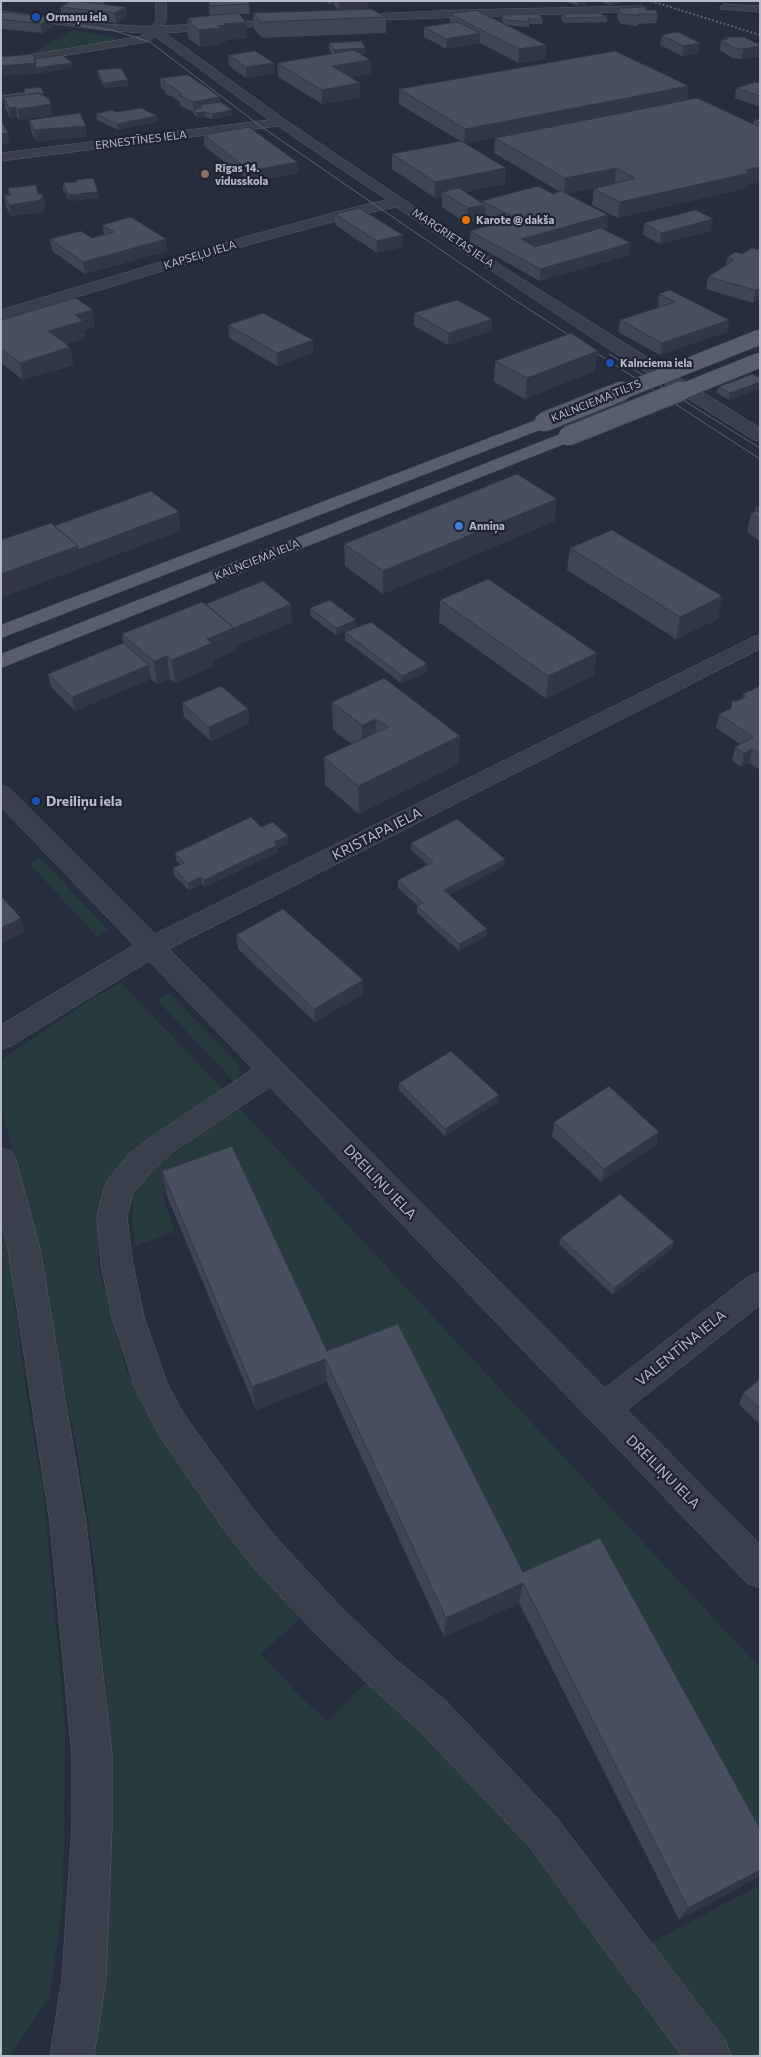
<!DOCTYPE html>
<meta charset="utf-8">
<style>
body{margin:0}
#map{position:relative;width:761px;height:2057px;overflow:hidden;background:#262d3c;font-family:Commissioner,sans-serif}
canvas{display:block}
.frame{position:absolute;inset:0;border:2px solid #b6bbc7;pointer-events:none}
</style>
<div id="map">
<canvas width="761" height="2057"></canvas>
<div class="frame"></div>
</div>
<script>
const ctx = document.querySelector('canvas').getContext('2d');
ctx.lineJoin = 'round';
function fill(path, color) { ctx.fillStyle = color; ctx.fill(path, 'evenodd'); }
const toPath = rows => new Path2D(rows.map(r => 'M' + r).join(''));
function strokePath(path, color, width, dash) { ctx.strokeStyle = color; ctx.lineWidth = width; ctx.lineCap = dash ? 'butt' : 'round'; ctx.setLineDash(dash || []); ctx.stroke(path); }
function drawText(font, color, halo, rows, align = 'center') {
  ctx.font = font + ' Commissioner,sans-serif'; ctx.lineWidth = 4.5; ctx.setLineDash([]); ctx.textBaseline = 'middle'; ctx.strokeStyle = halo; ctx.fillStyle = color; for (const [text, x, y, turn = 0] of rows) {
    ctx.save(); ctx.translate(x, y); ctx.rotate((+turn || 0) * Math.PI / 180); ctx.textAlign = isNaN(turn) ? turn : align; if (halo) ctx.strokeText(text, 0, 0); ctx.fillText(text, 0, 0); ctx.restore();
  }
}
fill(toPath([
 [73,30,109,36,127,40,27,56],
 [41,857,41,858,109,931,97,937,29,863],
 [121,983,224,1090,98,1214,98,1265,125,1367,171,1454,299,1619,261,1654,303,1699,328,1721,368,1680,442,1749,508,1820,684,2056,94,2056,109,1733,97,1583,80,1465,44,1282,1,1105,1,1060,93,998],
 [169,993,238,1063,240,1073,235,1083,157,1000],
 [240,1109,760,1668,760,1852,329,1364,237,1167,163,1195,174,1232,135,1246,132,1224,133,1199,148,1173,204,1131],
 [1,1220,7,1241,25,1383,44,1498,65,1726,63,1899,50,1997,9,2056,1,2056],
 [760,1885,760,2056,727,2056,645,1946]
]), '#293a3e');
const street = toPath([
 [156,1,166,1,166,21,162,26,295,19,296,21,295,23,291,24,165,33,284,119,511,272,760,428,760,441,754,440,603,345,396,207,362,214,251,244,1,320,1,310,241,238,355,207,387,200,278,126,1,161,1,153,269,120,155,36,150,41,146,42,1,66,1,60,142,36,145,33,103,30,1,17,1,11,103,24,151,27,156,21,156,1],
 [725,4,760,6,760,12,721,9,720,7,725,4],
 [641,6,645,7,646,9,645,11,346,21,341,18,346,15,462,10,641,6],
 [760,635,760,649,169,949,605,1388,749,1276,760,1272,760,1305,627,1410,760,1544,760,1588,747,1583,270,1087,173,1152,151,1172,133,1194,127,1217,133,1265,144,1317,167,1383,183,1413,249,1504,279,1541,343,1609,394,1658,445,1700,556,1817,725,2040,731,2056,682,2056,528,1845,417,1728,368,1684,317,1635,253,1567,223,1528,159,1435,135,1388,112,1317,101,1265,97,1217,104,1189,108,1180,129,1154,153,1136,253,1069,149,961,11,1046,1,1049,1,1025,134,945,1,807,1,785,9,788,155,934,753,637,760,635],
 [1,1148,11,1151,16,1160,40,1249,86,1523,112,1755,112,1826,106,1979,94,2056,50,2056,62,1979,72,1826,72,1755,50,1523,8,1249,1,1220,1,1148]
]);
const primary = toPath([
 [544,417,550,418,553,422,550,426,1,638,1,625,544,417],
 [568,431,574,432,577,436,574,440,1,668,1,654,568,431]
]);
strokePath(street, '#585d6a', 1);
strokePath(primary, '#434855', 1);
fill(street, '#3a3f4c');
fill(primary, '#585e6c');
strokePath(toPath([
 [39,19,112,30,150,42,259,125,378,207,507,295,760,459],
 [609,354,760,448]
]), '#5c6373', 1);
strokePath(toPath([
 [651,1,760,35]
]), '#5c6373', 2, [2, 2]);
const primaryBridgeFar1 = toPath([
 [619,393,760,337],
 [678,393,760,360]
]);
const primaryBridge = toPath([
 [544,422,622,391],
 [568,436,681,391]
]);
strokePath(primaryBridgeFar1, '#434855', 16, []);
strokePath(primaryBridge, '#434855', 21, []);
strokePath(primaryBridgeFar1, '#585e6c', 15);
strokePath(primaryBridge, '#585e6c', 19);
fill(toPath([
 [78,1,104,1,104,4,99,4,127,16,116,23,62,17,60,7],
 [208,1,249,4,250,14,239,14,246,22,247,38,227,40,227,41,221,42,221,44,200,47,188,38,187,21,188,21,188,18,210,16],
 [326,1,368,1,368,8,339,10,334,5,330,5],
 [568,1,586,1,586,4,578,6,568,2],
 [603,1,626,1,611,5,603,3],
 [618,8,646,10,658,14,656,23,638,24,638,26,621,24,617,18],
 [1,13,53,26,42,33,1,29],
 [253,13,386,17,386,33,262,38,254,29],
 [450,14,504,24,502,20,502,15,543,19,542,24,529,24,529,27,507,25,546,45,545,59,518,63,480,43,446,49,424,37,424,27,450,23],
 [562,14,607,17,607,22,564,23,561,19],
 [662,35,699,53,682,56,660,45],
 [725,37,760,56,741,59,732,58,720,50,721,40,725,39],
 [329,43,366,53,360,54,370,60,371,74,350,77,360,97,322,104,278,77,277,63,332,54,329,48],
 [228,55,274,63,274,73,246,78,229,66],
 [97,70,129,86,105,88,98,76],
 [160,78,221,102,233,115,212,119,205,117,198,118,194,115,193,112,180,106,180,102,171,96,167,95,165,94,165,91,161,88],
 [760,83,760,107,735,98,736,88],
 [689,86,687,100,753,124,754,120,760,119,760,182,747,185,746,188,618,218,592,205,594,189,615,183,565,194,607,227,601,228,629,255,540,281,470,242,470,231,501,222,484,214,484,221,467,224,442,207,442,197,435,198,392,169,392,154,460,141,399,104,399,89],
 [509,135,495,138,494,153,560,192,553,194,482,201,482,203,465,192,505,184,466,143],
 [1,95,44,96,52,115,20,120,17,118,10,118,5,108,5,104,1,104],
 [116,112,158,121,118,130,97,120,96,114],
 [29,120,87,137,36,141,31,131],
 [204,135,297,162,298,173,251,182,204,146],
 [63,183,98,192,99,198,69,201,63,189],
 [8,188,38,194,43,194,45,205,43,212,11,216,6,207,4,195,9,195],
 [335,214,403,247,377,253,335,225],
 [644,223,711,231,660,244,643,235],
 [102,225,167,251,85,274,52,251,50,239,92,238,104,234],
 [735,252,760,298,753,303,706,289,708,277,726,265,727,258],
 [659,294,729,320,727,332,660,355,618,332,620,320,659,307,658,306],
 [414,313,492,319,492,331,448,345,414,326],
 [1,320,95,327,84,330,85,338,65,344,70,347,73,365,23,380,1,363],
 [228,325,313,340,313,353,277,366,229,338],
 [495,361,595,371,525,399,494,382],
 [753,374,729,400,717,393,718,387],
 [760,506,760,541,747,532,751,513,754,512,756,507],
 [555,521,383,594,345,566,344,544],
 [570,548,722,596,718,619,676,639,567,570],
 [440,600,594,675,546,699,439,622],
 [206,604,292,622,236,646,236,650,213,660,214,666,175,683,170,679,157,684,151,679,75,711,51,687,48,674,123,643,122,634],
 [310,608,356,627,336,635,310,616],
 [345,632,427,672,401,683,345,640],
 [760,686,760,770,749,763,741,767,732,761,735,747,740,744,716,728,719,714,731,708,732,701,737,701,743,698,743,694],
 [332,702,460,736,458,764,359,814,325,785,324,757,352,744,333,730],
 [182,703,248,709,249,723,211,741,184,717],
 [261,827,288,836,288,843,277,848,278,852,205,887,202,884,189,890,174,876,173,868,180,865,176,860,175,853],
 [411,843,504,866,449,895,487,929,487,936,459,951,417,913,417,905,398,888,398,880,428,865,411,850],
 [236,935,363,980,363,994,315,1022,238,949],
 [399,1083,498,1102,445,1136,399,1090],
 [554,1122,659,1132,656,1145,601,1182,552,1136],
 [162,1171,327,1351,523,1572,760,1829,760,1876,679,1920,519,1603,444,1637,327,1382,256,1410,167,1196],
 [561,1238,672,1249,613,1295,559,1244],
 [760,1379,760,1425,739,1404,743,1393]
]), '#3e4553');
fill(toPath([
 [330,1,334,1,334,5,330,5],
 [339,1,368,1,368,8,339,10],
 [578,1,586,1,586,4,578,6],
 [611,1,626,1,611,5],
 [126,7,127,16,116,23,115,13],
 [52,17,53,26,42,33,41,24],
 [246,22,247,38,227,40,227,41,221,42,221,44,200,47,199,30,224,24],
 [480,33,480,43,446,49,446,39],
 [700,43,699,53,682,56,683,46],
 [546,45,545,59,518,63,519,49],
 [760,46,760,56,741,59,743,49],
 [366,48,366,53,334,56,334,50],
 [370,60,371,74,332,80,332,66],
 [36,63,72,63,72,68,37,74,1,76,1,66],
 [274,63,274,73,246,78,246,67],
 [128,80,129,86,105,88,104,83],
 [360,83,360,97,322,104,322,90],
 [689,86,687,101,464,144,465,129],
 [220,97,221,107,202,107,200,105,201,111,194,110,193,102],
 [4,98,5,104,1,104,1,99],
 [51,104,52,115,20,120,18,109],
 [16,107,17,118,10,118,9,108],
 [232,110,233,115,212,119,212,114],
 [205,112,205,117,198,118,197,113],
 [157,116,158,121,118,130,117,124],
 [86,126,87,137,36,141,34,130],
 [8,133,9,144,1,145,1,134],
 [297,162,298,173,251,182,250,171],
 [760,167,760,182,747,185,746,188,618,218,620,202],
 [506,168,505,184,448,195,442,192,442,197,435,198,435,182],
 [616,168,615,183,564,194,565,178],
 [98,192,99,198,69,201,68,195],
 [43,194,45,205,43,212,11,216,9,205],
 [485,205,484,221,467,224,468,208],
 [608,215,607,227,520,251,521,239],
 [713,219,711,231,660,244,661,233],
 [403,235,403,247,377,253,377,241],
 [166,239,167,251,85,274,83,262],
 [631,243,629,255,540,281,540,269],
 [760,288,760,298,753,303,756,290],
 [93,310,95,327,84,330,85,338,50,348,48,331,75,315],
 [492,319,492,331,448,345,449,333],
 [729,320,727,332,660,355,662,343],
 [313,340,313,353,277,366,277,353],
 [70,347,73,365,23,380,20,363],
 [598,351,595,371,525,399,527,378],
 [760,382,760,389,729,400,730,393],
 [557,499,555,521,383,594,383,571],
 [179,512,181,531,1,598,1,574,78,546],
 [722,596,718,619,676,639,680,617],
 [291,604,292,622,236,646,236,650,213,660,214,666,175,683,172,660,207,639],
 [356,620,356,627,336,635,336,628],
 [597,653,594,675,546,699,548,676],
 [167,656,170,679,157,684,154,661],
 [427,664,427,672,401,683,402,676],
 [149,665,151,679,75,711,72,697],
 [248,709,249,723,211,741,209,727],
 [376,719,376,746,362,753,362,725],
 [460,736,458,764,359,814,358,786],
 [752,749,749,763,741,767,744,753],
 [288,836,288,843,277,848,278,852,205,887,204,880,274,842],
 [505,859,504,866,444,898,444,890],
 [201,877,202,884,189,890,188,883],
 [21,918,25,932,1,944,1,928],
 [487,929,487,936,459,951,459,944],
 [363,980,363,994,315,1022,314,1009],
 [499,1095,498,1102,445,1136,445,1129],
 [659,1132,656,1145,601,1182,604,1169],
 [674,1242,672,1249,613,1295,614,1288],
 [325,1359,327,1382,256,1410,252,1387],
 [523,1583,519,1603,444,1637,446,1618],
 [760,1870,760,1876,679,1920,688,1908]
]), '#323843');
const building = toPath([
 [71,1,74,1,126,7,115,13,60,7,71,1],
 [209,1,248,1,249,4,210,6,209,1],
 [644,7,646,10,655,10,658,14,638,14,639,16,622,14,618,8,644,7],
 [371,9,386,17,261,22,253,13,371,9],
 [476,10,546,45,519,49,450,14,476,10],
 [3,12,52,17,41,24,1,19,1,13,3,12],
 [238,13,246,22,224,24,226,25,218,26,220,28,199,30,187,21,192,21,188,18,238,13],
 [599,13,607,17,565,18,562,14,599,13],
 [538,14,543,19,528,19,529,22,505,20,502,15,538,14],
 [458,22,480,33,446,39,424,27,458,22],
 [678,32,700,43,683,46,662,35,678,32],
 [725,37,744,37,760,45,760,46,743,49,734,48,721,40,728,39,725,37],
 [361,41,366,48,334,50,329,43,361,41],
 [354,50,370,60,332,66,360,83,322,90,277,63,354,50],
 [255,51,274,63,246,67,228,55,255,51],
 [615,51,689,86,465,129,399,89,615,51],
 [33,54,36,63,1,66,1,57,33,54],
 [62,55,72,63,36,68,34,59,62,55],
 [121,68,128,80,104,83,97,70,121,68],
 [188,75,220,97,193,102,179,95,182,94,170,85,166,85,164,84,166,82,160,78,188,75],
 [756,82,760,83,760,96,736,88,756,82],
 [41,87,44,94,41,94,39,93,3,97,4,98,1,99,1,95,25,92,24,89,41,87],
 [39,93,49,99,51,104,18,109,16,107,9,108,3,97,39,93],
 [697,98,760,127,760,167,745,170,749,173,620,202,594,189,635,178,616,168,565,178,495,138,697,98],
 [221,102,232,110,212,114,205,112,197,113,193,110,202,107,200,105,221,102],
 [141,108,157,116,117,124,96,114,111,110,116,112,141,108],
 [80,113,86,126,34,130,29,120,80,113],
 [760,119,760,123,754,120,760,119],
 [1,122,2,122,8,133,1,134,1,122],
 [249,127,297,162,250,171,204,135,249,127],
 [461,141,506,168,435,182,392,154,461,141],
 [93,178,98,192,68,195,63,183,77,182,76,180,93,178],
 [36,185,38,194,43,194,41,200,9,205,4,195,11,195,8,188,36,185],
 [538,186,553,194,561,191,608,215,521,239,535,247,601,228,631,243,540,269,470,231,515,218,482,201,538,186],
 [459,188,485,205,468,208,442,192,459,188],
 [359,208,403,235,377,241,335,214,359,208],
 [696,210,713,219,661,233,644,223,696,210],
 [131,217,166,239,83,262,50,239,81,231,92,238,114,232,102,225,131,217],
 [752,248,760,250,760,288,756,290,708,277,734,260,727,258,735,252,742,254,752,248],
 [670,290,729,320,662,343,620,320,675,302,659,294,670,290],
 [76,298,93,310,75,315,83,321,48,331,70,347,20,363,1,348,1,320,76,298],
 [457,300,492,319,449,333,414,313,457,300],
 [263,313,313,340,277,353,228,325,263,313],
 [571,333,598,351,527,378,495,361,571,333],
 [753,374,760,378,760,382,730,393,718,387,753,374],
 [517,474,557,499,383,571,344,544,517,474],
 [151,491,179,512,78,550,78,546,54,526,151,491],
 [760,506,760,510,756,507,760,506],
 [760,510,760,519,751,513,760,510],
 [51,523,78,546,1,574,1,540,51,523],
 [612,530,722,596,680,617,570,548,612,530],
 [488,579,597,653,548,676,440,600,488,579],
 [263,581,291,604,234,628,206,604,263,581],
 [330,600,356,620,336,628,310,608,330,600],
 [202,602,234,628,207,639,212,643,172,660,167,656,154,661,122,634,202,602],
 [371,622,427,664,402,676,345,632,371,622],
 [123,643,149,665,72,697,48,674,123,643],
 [384,678,460,736,358,786,324,757,388,727,376,719,362,725,332,702,384,678],
 [221,686,248,709,209,727,182,703,221,686],
 [760,686,760,754,752,749,744,753,735,747,753,737,719,714,731,708,732,701,737,701,746,696,743,694,760,686],
 [251,817,261,827,273,822,288,836,274,842,277,845,204,880,201,877,188,883,173,868,184,863,175,853,251,817],
 [457,819,505,859,444,890,487,929,459,944,417,906,423,903,398,880,433,862,411,843,457,819],
 [1,896,21,918,1,928,1,896],
 [283,909,363,980,314,1009,236,935,283,909],
 [451,1051,499,1095,445,1129,399,1083,451,1051],
 [609,1086,659,1132,604,1169,554,1122,609,1086],
 [232,1146,327,1351,398,1324,523,1572,600,1538,760,1829,760,1870,688,1908,523,1583,446,1618,325,1359,252,1387,162,1171,232,1146],
 [620,1194,674,1242,614,1288,561,1238,620,1194],
 [760,1379,760,1408,743,1393,760,1379]
]);
fill(building, '#485060');
strokePath(building, '#323843', 1);
for (const [x, y, r, color] of [
 [36,17,5,"#1a4fb4"],
 [205,174,5,"#8d6e63"],
 [466,220,5,"#e8710a"],
 [610,363,5,"#1a4fb4"],
 [459,526,5,"#3f7fe0"],
 [36,801,5,"#1a4fb4"]
]) { const dot = new Path2D(); dot.arc(x, y, r, 0, 2 * Math.PI); ctx.fillStyle = color; ctx.fill(dot); strokePath(dot, '#1f2431', 2); }
drawText('bold 11px', '#b6bbc7', '#1f2431', [
 ["Ormaņu iela",46,17],
 ["Rīgas 14.",215,168],
 ["vidusskola",215,181],
 ["Karote @ dakša",476,220],
 ["Kalnciema iela",620,363],
 ["Anniņa",469,526]
], 'left');
drawText('11px', '#b6bbc7', '#1f2431', [
 ["ERNESTĪNES IELA",141,140,-7],
 ["MARGRIETAS IELA",453,238,34],
 ["KAPSEĻU IELA",200,255,-17],
 ["KALNCIEMA TILTS",596,401,-22],
 ["KALNCIEMA IELA",257,560,-22]
]);
drawText('bold 14px', '#b6bbc7', '#1f2431', [
 ["Dreiliņu iela",46,801]
], 'left');
drawText('14px', '#b6bbc7', '#1f2431', [
 ["KRISTAPA IELA",377,834,-27],
 ["DREILIŅU IELA",380,1182,46],
 ["VALENTĪNA IELA",681,1348,-39],
 ["DREILIŅU IELA",663,1472,45]
]);
</script>
